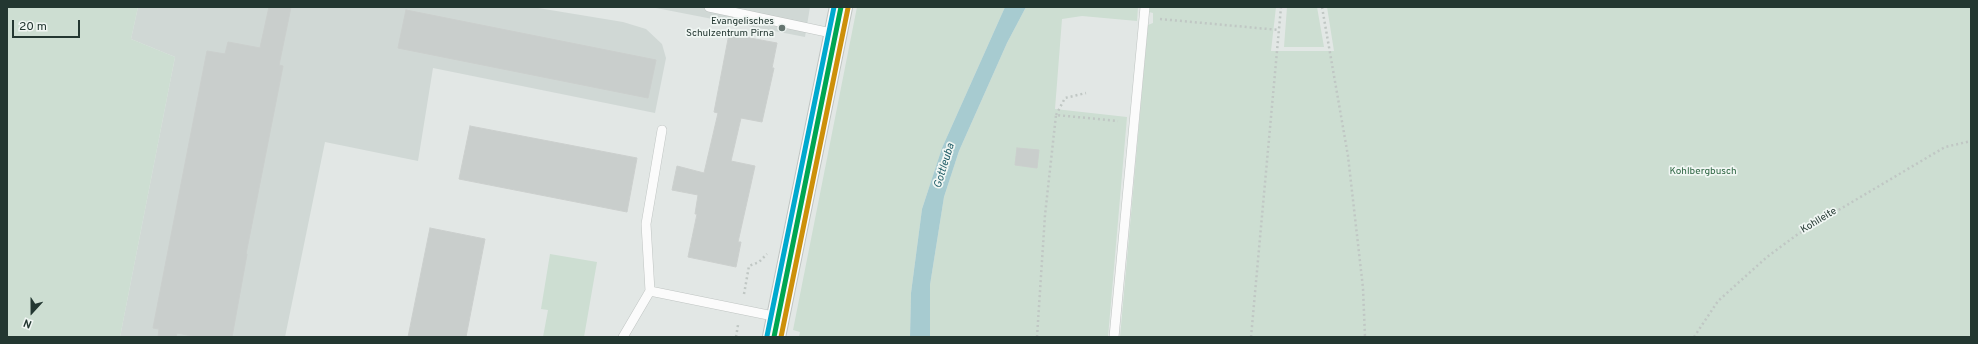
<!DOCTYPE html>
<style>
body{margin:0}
#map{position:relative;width:1978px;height:344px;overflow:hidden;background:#e2e7e5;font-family:Overpass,sans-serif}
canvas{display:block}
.frame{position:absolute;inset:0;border:8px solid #233731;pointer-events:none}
.north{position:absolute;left:12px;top:292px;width:40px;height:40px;-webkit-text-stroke:3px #f0f6f3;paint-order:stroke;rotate:201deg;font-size:11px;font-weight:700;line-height:16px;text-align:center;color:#233731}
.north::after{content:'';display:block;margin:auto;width:14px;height:18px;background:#233731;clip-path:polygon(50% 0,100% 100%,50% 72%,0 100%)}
.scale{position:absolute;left:12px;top:20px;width:68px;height:18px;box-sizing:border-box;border:2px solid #233731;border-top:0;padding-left:5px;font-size:12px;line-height:14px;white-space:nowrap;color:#233731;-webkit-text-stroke:3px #f0f6f3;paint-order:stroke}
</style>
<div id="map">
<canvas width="1978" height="344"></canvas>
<div class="frame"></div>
<div class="north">N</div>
<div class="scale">20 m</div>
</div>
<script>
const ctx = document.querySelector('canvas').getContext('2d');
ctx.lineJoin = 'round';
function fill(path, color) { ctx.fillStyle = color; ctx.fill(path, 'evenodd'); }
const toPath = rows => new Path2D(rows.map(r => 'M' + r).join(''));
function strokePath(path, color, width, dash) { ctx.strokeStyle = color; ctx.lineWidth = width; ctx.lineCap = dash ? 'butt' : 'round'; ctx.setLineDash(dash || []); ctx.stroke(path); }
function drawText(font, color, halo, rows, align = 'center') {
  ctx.font = font + ' Overpass,sans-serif'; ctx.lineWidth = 3.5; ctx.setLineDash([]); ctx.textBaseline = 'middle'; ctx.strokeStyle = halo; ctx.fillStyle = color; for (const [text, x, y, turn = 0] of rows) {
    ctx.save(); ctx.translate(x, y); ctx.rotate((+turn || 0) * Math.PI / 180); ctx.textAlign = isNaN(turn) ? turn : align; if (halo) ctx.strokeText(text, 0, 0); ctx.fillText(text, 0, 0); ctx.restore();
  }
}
fill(toPath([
 [138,7,532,7,623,22,646,29,662,44,666,58,655,113,433,68,418,161,325,142,285,337,120,337,175,57,131,39],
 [651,7,810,7,805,37]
]), '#d0d8d5');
fill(toPath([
 [7,7,138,7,131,39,175,57,120,337,7,337],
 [857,7,1005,7,942,148,922,209,911,293,910,337,799,337,800,332,793,330],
 [1026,7,1138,7,1137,21,1082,16,1062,19,1055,109,1127,117,1108,337,930,337,930,285,944,197,959,151,1007,43],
 [1150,7,1276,7,1271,51,1334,51,1327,7,1971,7,1971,337,1120,337,1148,25,1153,23,1153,13,1149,12],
 [1287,7,1317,7,1324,47,1284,47],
 [550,254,597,262,584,337,543,337,548,310,541,309]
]), '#cdded2');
fill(toPath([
 [1005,7,1026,7,1007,43,959,151,944,197,930,285,930,337,910,337,911,293,922,209,942,148]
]), '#a7cbd0');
const building = toPath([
 [269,7,291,7,279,65,283,66,246,254,247,254,232,337,198,337,177,333,176,337,158,337,159,329,153,328,207,51,225,54,228,42,260,48,269,7],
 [406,10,656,60,648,98,398,48,406,10],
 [729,34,777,43,772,68,774,68,762,122,741,118,731,161,755,166,738,242,741,242,736,267,688,257,697,214,695,214,698,195,672,190,677,166,704,173,718,113,714,112,729,34],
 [470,126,637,158,627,212,459,179,470,126],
 [1017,148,1039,150,1037,168,1015,165,1017,148],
 [430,228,485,239,466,337,408,337,430,228]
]);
fill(building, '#c9cecc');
strokePath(building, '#cbcfcd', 1);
const lane = toPath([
 [709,7,836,34],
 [650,291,646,224,662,130],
 [623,337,650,291,778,317],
 [1114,337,1145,7]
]);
const secondary = toPath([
 [774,337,841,7]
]);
strokePath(lane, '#bfc4c2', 10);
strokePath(secondary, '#bfc4c2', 24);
strokePath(toPath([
 [1322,7,1348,156,1363,288,1365,337],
 [1160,19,1279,30],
 [1056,115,1065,98,1086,93],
 [744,294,749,266,759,262,767,254],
 [736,337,738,325],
 [1037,337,1045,215,1056,115,1118,121],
 [1251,337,1281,7],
 [1694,337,1718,301,1767,257,1798,234,1945,147,1971,141]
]), '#c0c7c4', 2.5, [2, 3]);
strokePath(lane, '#fbfbfb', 9);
strokePath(secondary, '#fbfbfb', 22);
strokePath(toPath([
 [774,337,841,7]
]), '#00a651', 5);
strokePath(toPath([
 [781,337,848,8]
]), '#cd900a', 5);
strokePath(toPath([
 [767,336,834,7]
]), '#00a9ce', 5);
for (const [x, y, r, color] of [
 [782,28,4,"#667570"]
]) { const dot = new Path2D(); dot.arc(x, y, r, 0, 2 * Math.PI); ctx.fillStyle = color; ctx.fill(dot); strokePath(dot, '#f0f6f3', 1.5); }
drawText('10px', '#233731', '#f0f6f3', [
 ["Evangelisches",774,22],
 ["Schulzentrum Pirna",774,34]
], 'right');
drawText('10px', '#326846', '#f0f6f3', [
 ["Kohlbergbusch",1703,172]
]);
drawText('10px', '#233731', '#f0f6f3', [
 ["Kohlleite",1819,221,-31]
]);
drawText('italic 11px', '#25606a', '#f0f6f3', [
 ["Gottleuba",945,166,-73]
]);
</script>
